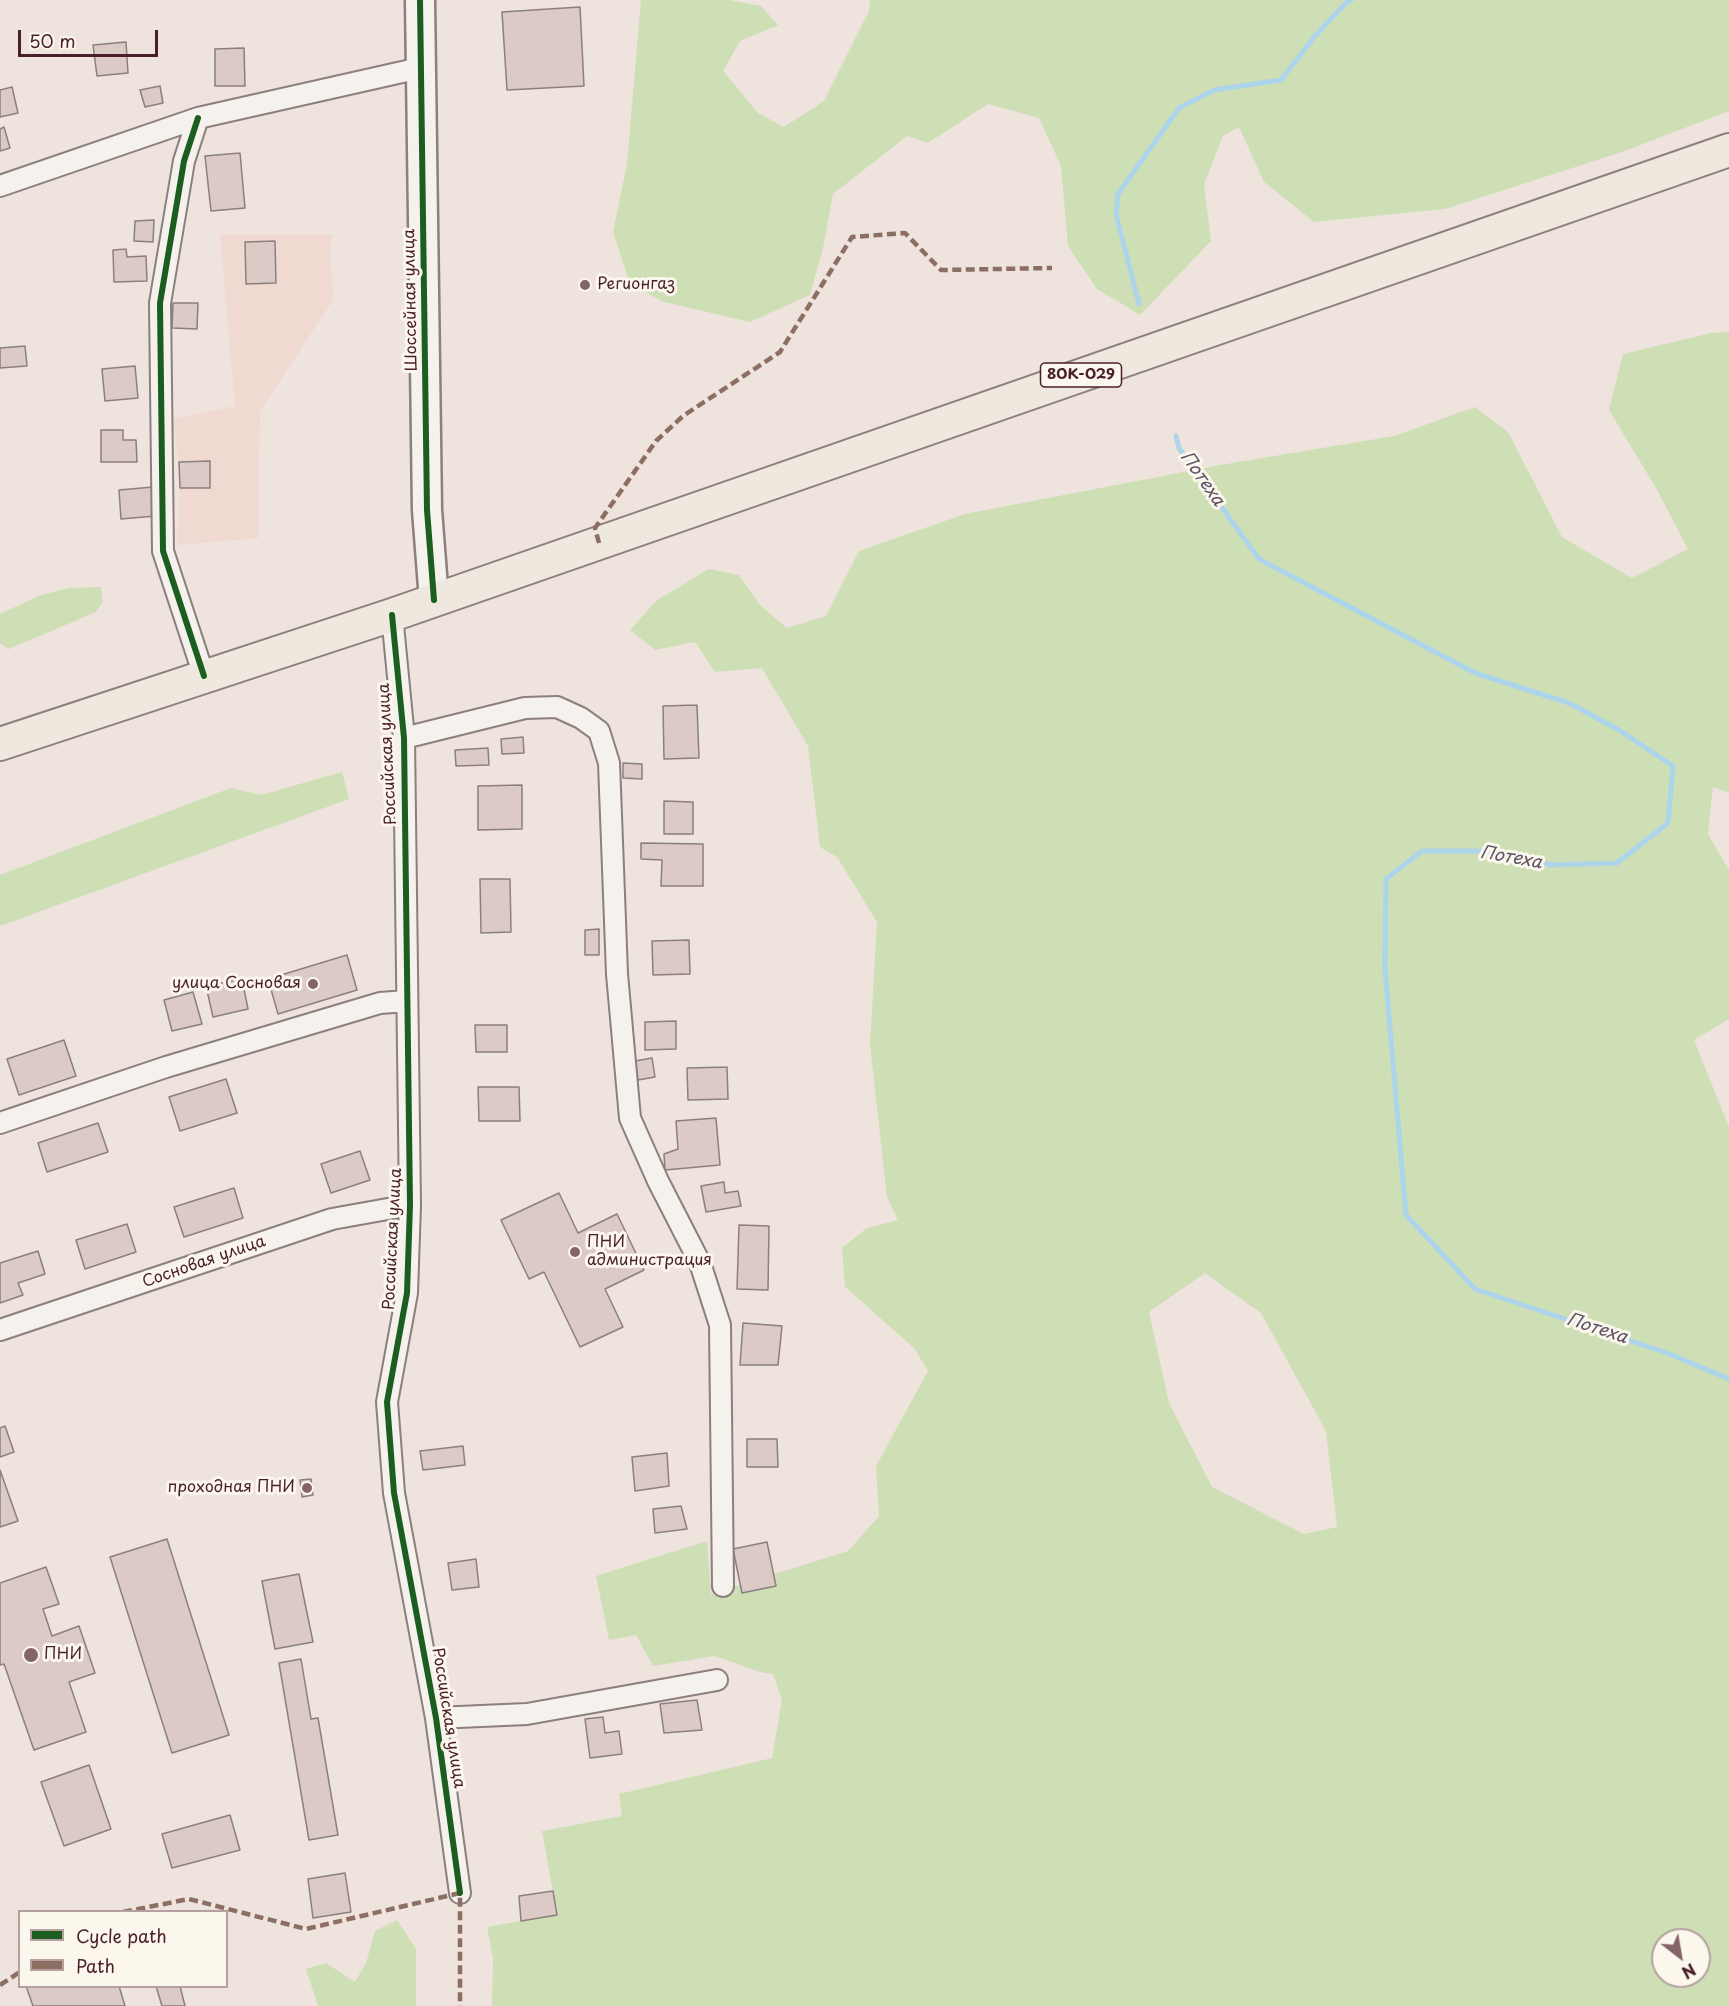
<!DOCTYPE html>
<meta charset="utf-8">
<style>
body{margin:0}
#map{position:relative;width:1729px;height:2006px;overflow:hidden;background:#eee3dd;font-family:"Playpen Sans",sans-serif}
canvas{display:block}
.legend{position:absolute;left:18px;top:1910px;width:210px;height:78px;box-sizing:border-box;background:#fbf7ec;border:2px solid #b4a19f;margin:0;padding:8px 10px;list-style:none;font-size:18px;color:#4a1f2b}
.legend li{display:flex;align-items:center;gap:12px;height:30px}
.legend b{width:30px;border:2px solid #b4a19f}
.north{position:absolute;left:1651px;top:1928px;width:60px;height:60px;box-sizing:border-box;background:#fbf7ec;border:2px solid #b4a19f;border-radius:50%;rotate:149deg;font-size:16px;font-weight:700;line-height:24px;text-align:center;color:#4a1f2b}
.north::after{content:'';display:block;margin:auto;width:21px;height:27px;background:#836469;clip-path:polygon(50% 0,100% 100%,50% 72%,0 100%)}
.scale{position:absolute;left:18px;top:30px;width:140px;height:27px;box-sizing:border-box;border:3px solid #4a1f2b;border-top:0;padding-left:8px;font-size:18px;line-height:21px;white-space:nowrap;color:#4a1f2b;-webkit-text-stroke:4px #fbf7ec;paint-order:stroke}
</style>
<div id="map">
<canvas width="1729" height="2006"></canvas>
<ul class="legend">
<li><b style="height:8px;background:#1b5e20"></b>Cycle path</li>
<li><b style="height:8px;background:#8d6e63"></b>Path</li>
</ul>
<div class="north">N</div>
<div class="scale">50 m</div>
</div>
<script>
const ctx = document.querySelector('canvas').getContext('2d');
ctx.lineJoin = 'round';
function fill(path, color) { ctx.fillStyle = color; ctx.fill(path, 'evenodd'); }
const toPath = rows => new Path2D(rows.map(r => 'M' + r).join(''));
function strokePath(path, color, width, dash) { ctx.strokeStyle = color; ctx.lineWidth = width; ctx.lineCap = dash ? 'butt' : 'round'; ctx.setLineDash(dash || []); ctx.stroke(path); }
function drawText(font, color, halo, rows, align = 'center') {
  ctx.font = font + ' "Playpen Sans",sans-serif'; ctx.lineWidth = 6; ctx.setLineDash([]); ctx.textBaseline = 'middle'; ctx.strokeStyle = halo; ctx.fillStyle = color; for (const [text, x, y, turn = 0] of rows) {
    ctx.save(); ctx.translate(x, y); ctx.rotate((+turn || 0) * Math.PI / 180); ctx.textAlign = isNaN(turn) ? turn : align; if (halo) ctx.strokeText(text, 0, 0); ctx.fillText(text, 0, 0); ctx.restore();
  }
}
fill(toPath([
 [220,234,333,234,330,248,333,300,260,411,258,538,177,545,180,488,174,419,235,406]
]), '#efd9d1');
fill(toPath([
 [641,0,729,0,761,6,778,25,740,41,723,71,758,113,784,127,824,101,869,11,870,0,1729,0,1729,111,1622,152,1445,209,1314,222,1264,182,1239,127,1223,136,1204,184,1211,241,1140,315,1097,289,1068,246,1061,166,1039,118,988,104,928,143,907,136,833,194,823,248,810,295,750,322,664,302,630,284,613,232,627,164],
 [1729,332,1729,793,1713,787,1708,834,1729,870,1729,1019,1694,1040,1729,1127,1729,2006,492,2006,493,1958,487,1927,557,1914,542,1831,622,1816,619,1794,772,1758,782,1700,773,1674,760,1672,715,1656,653,1666,636,1635,609,1640,596,1576,707,1541,711,1594,848,1551,879,1516,876,1466,928,1371,914,1348,845,1287,842,1248,867,1228,898,1220,887,1197,870,1044,877,922,837,857,820,847,808,746,762,668,715,672,695,642,655,650,630,630,657,600,709,569,739,575,760,605,787,628,826,616,859,551,965,514,1215,466,1394,436,1475,407,1508,432,1562,537,1632,578,1688,549,1656,488,1609,410,1623,354,1711,333],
 [1205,1273,1261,1313,1326,1431,1337,1527,1304,1534,1212,1487,1169,1403,1149,1312],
 [1663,1940,1699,1940,1699,1976,1663,1976],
 [101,587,103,602,96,612,9,649,0,643,0,614,41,595,69,588],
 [342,772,349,799,0,926,0,875,231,788,261,795],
 [397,1920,416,1949,416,2006,318,2006,306,1969,326,1963,355,1982,366,1963,375,1931]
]), '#cedfb6');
strokePath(toPath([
 [1139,304,1116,214,1118,194,1179,108,1214,90,1281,80,1315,36,1346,3,1351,0],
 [1176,436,1179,448,1259,559,1475,673,1569,703,1619,730,1673,766,1668,823,1617,863,1551,865,1481,851,1422,851,1386,879,1385,969,1406,1215,1475,1289,1667,1353,1729,1379]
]), '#acd4ea', 5);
const building = toPath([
 [580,7,584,86,507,90,502,12,580,7],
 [126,42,128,73,97,76,93,45,126,42],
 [244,48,245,86,215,86,215,49,244,48],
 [160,86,163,103,145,107,140,90,160,86],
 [12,87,18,113,0,117,0,90,12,87],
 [4,127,10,148,0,151,0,129,4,127],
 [240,153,245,208,211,211,205,156,240,153],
 [154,220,153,242,134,241,135,221,154,220],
 [275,241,276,283,246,284,245,242,275,241],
 [126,249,127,257,146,256,147,281,114,282,113,250,126,249],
 [173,303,198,303,197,329,172,328,173,303],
 [25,346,27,366,0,368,0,348,25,346],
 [135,366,138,398,105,401,102,369,135,366],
 [101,430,123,430,123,440,136,440,137,462,101,462,101,430],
 [210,461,210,488,180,488,179,462,210,461],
 [153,487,156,516,121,519,119,490,153,487],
 [697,705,699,758,664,759,663,706,697,705],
 [523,737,524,753,502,754,501,739,523,737],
 [488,748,489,765,456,766,455,750,488,748],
 [623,763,642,764,642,779,623,778,623,763],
 [522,785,522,829,478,830,478,786,522,785],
 [664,801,693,802,693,834,664,834,664,801],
 [641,843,703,844,703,886,661,886,662,860,641,859,641,843],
 [480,879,510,879,511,932,481,933,480,879],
 [599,929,599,955,585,955,585,930,599,929],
 [689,940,690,974,653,975,652,941,689,940],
 [347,955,357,990,278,1014,268,979,347,955],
 [242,979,248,1009,213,1017,206,986,242,979],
 [193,992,202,1024,172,1031,164,1000,193,992],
 [676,1021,676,1049,645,1050,645,1022,676,1021],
 [475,1025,507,1025,507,1052,476,1052,475,1025],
 [64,1040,76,1076,19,1095,7,1059,64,1040],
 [652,1058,655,1077,638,1080,635,1061,652,1058],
 [727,1067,728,1099,688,1100,687,1068,727,1067],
 [226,1079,237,1113,180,1131,169,1097,226,1079],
 [478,1087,519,1087,520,1121,479,1121,478,1087],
 [716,1118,720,1165,665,1170,664,1154,678,1149,676,1121,716,1118],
 [98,1123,108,1152,47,1172,38,1143,98,1123],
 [360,1151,370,1180,331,1193,321,1164,360,1151],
 [724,1182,725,1193,738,1191,741,1206,706,1212,701,1186,724,1182],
 [234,1188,243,1218,184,1237,174,1207,234,1188],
 [559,1193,578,1233,617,1214,644,1270,605,1289,623,1327,580,1347,544,1272,529,1279,501,1220,559,1193],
 [127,1224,136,1252,85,1269,76,1240,127,1224],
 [739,1225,769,1226,768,1290,737,1289,739,1225],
 [38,1251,45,1274,18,1283,23,1295,0,1303,0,1263,38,1251],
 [743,1323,782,1326,778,1365,740,1365,743,1323],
 [5,1426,14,1452,0,1457,0,1428,5,1426],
 [747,1439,777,1439,778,1467,747,1467,747,1439],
 [463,1446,465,1465,423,1470,420,1451,463,1446],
 [667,1453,669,1486,635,1491,632,1457,667,1453],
 [0,1470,18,1521,0,1527,0,1470],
 [311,1479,313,1495,302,1497,300,1480,311,1479],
 [681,1506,687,1529,655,1533,653,1509,681,1506],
 [167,1539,229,1735,172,1753,110,1557,167,1539],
 [767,1542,776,1586,742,1593,733,1549,767,1542],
 [476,1559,479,1587,452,1590,448,1563,476,1559],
 [46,1567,59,1604,43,1609,52,1636,79,1626,95,1673,69,1682,86,1732,34,1750,4,1664,0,1665,0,1583,46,1567],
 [299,1574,313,1642,275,1649,262,1581,299,1574],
 [301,1659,311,1719,318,1718,338,1835,309,1840,279,1663,301,1659],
 [697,1700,702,1730,664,1733,660,1704,697,1700],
 [603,1717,605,1733,619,1731,622,1754,590,1758,585,1719,603,1717],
 [89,1765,111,1829,64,1846,41,1782,89,1765],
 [230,1815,240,1850,172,1868,162,1834,230,1815],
 [345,1873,351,1912,313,1918,308,1879,345,1873],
 [553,1891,557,1915,521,1921,519,1896,553,1891],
 [26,1986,119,1986,125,2006,33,2006,26,1986],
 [156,1986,180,1986,185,2006,162,2006,156,1986]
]);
fill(building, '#dbcac6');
strokePath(building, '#8c7f7e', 1.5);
const street = toPath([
 [198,118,184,161,160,303,163,551,204,676],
 [0,186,198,118,420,68],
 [392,615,404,738,410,1205,407,1293,387,1402,394,1493,436,1718,460,1893],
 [404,738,525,708,557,707,581,718,599,731,609,763,617,974,630,1118,658,1181,700,1263,720,1325,723,1586],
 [0,1123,166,1067,380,1003,407,1001],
 [0,1330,332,1219,410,1205],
 [436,1718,527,1714,717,1680]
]);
const secondary = toPath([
 [420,0,427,510,434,600]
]);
const primary = toPath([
 [0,744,392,615,1729,150]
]);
strokePath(street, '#8c7f7e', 24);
strokePath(secondary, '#8c7f7e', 33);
strokePath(primary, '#8c7f7e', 36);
strokePath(street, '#f5f2ee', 20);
strokePath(secondary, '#f5f2ee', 28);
strokePath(primary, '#eee8df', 32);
strokePath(toPath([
 [599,543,595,528,656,441,683,416,780,352,852,237,905,233,941,270,1052,268],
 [123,1912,189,1899,306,1929,460,1893,460,2006],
 [0,1985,20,1972]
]), '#8d6e63', 4.5, [9, 4.5]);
strokePath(toPath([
 [420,0,427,510,434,600],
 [198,118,184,161,160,303,163,551,204,676],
 [392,615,404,738,410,1205,407,1293,387,1402,394,1493,436,1718,460,1893]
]), '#1b5e20', 6);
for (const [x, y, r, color] of [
 [585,285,6,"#836469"],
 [313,984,6,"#836469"],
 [575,1252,6,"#836469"],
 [307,1488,6,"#836469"],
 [31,1655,8,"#836469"]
]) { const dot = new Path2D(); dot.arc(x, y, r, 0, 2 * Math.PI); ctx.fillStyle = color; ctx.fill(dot); strokePath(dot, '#fbf7ec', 2); }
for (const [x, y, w] of [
 [1081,375,81]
]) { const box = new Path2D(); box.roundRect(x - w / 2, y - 12, w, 24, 4.5); ctx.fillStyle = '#fbf7ec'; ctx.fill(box); strokePath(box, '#4a1f2b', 1.5); }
drawText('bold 15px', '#4a1f2b', null, [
 ["80К-029",1081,375]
]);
drawText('16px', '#4a1f2b', '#fbf7ec', [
 ["Регионгаз",597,285],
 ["улица Сосновая",301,984,"right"],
 ["ПНИ",587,1243],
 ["администрация",587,1261],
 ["проходная ПНИ",295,1488,"right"],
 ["ПНИ",44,1655]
], 'left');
drawText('16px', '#4a1f2b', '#fbf7ec', [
 ["Шоссейная улица",411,300,-91],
 ["Российская улица",388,754,-93],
 ["Российская улица",393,1239,-87],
 ["Сосновая улица",204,1262,-19],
 ["Российская улица",448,1718,81]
]);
drawText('italic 18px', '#5f5366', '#fbf7ec', [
 ["Потеха",1202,479,55],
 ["Потеха",1511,858,10],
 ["Потеха",1597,1329,18]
]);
</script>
